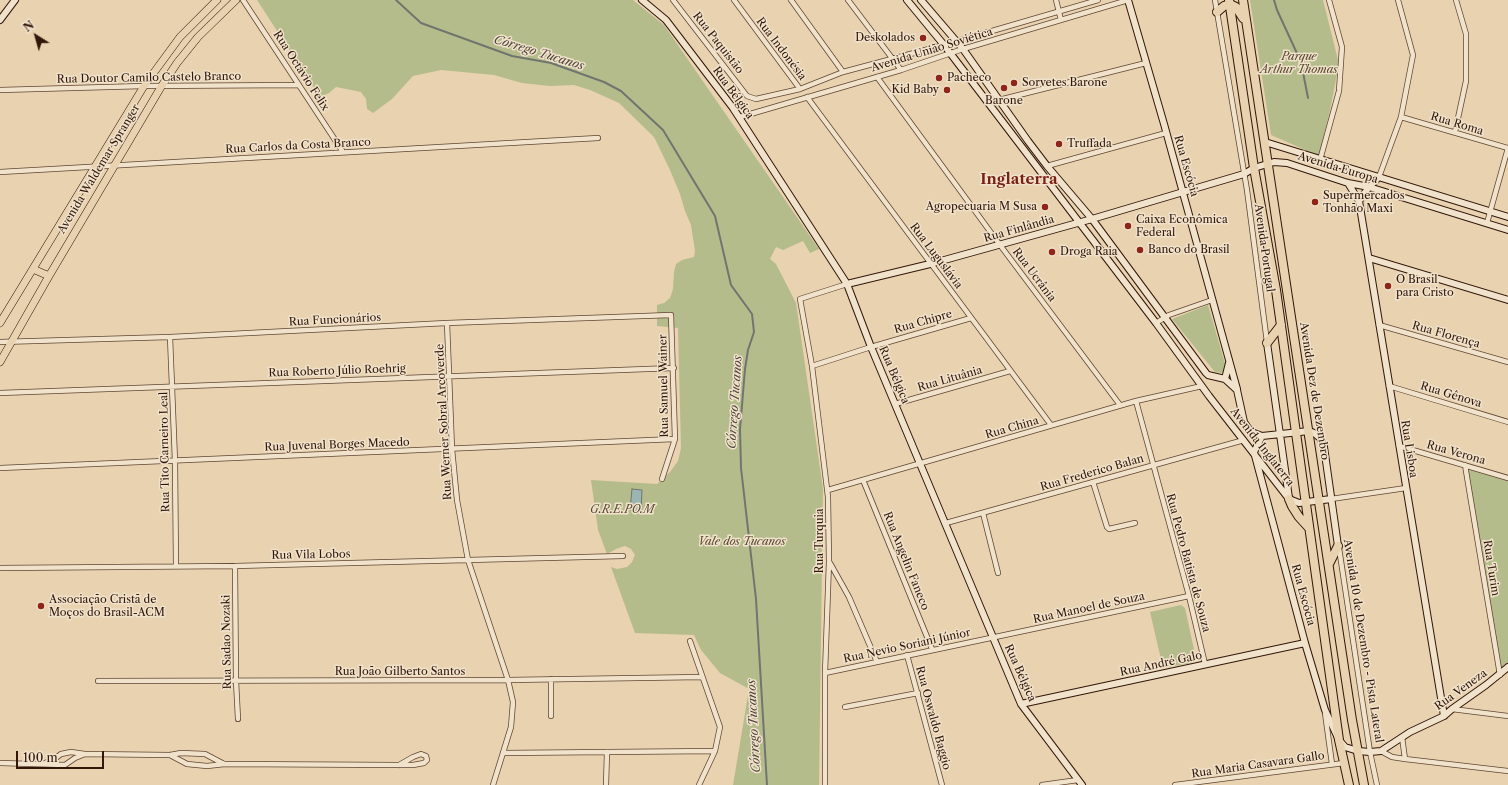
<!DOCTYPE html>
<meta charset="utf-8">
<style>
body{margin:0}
#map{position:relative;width:1508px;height:785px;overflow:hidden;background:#e8d2af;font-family:"Libre Caslon Text",serif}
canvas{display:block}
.north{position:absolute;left:16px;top:16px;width:40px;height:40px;-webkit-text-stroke:3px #f0e2cb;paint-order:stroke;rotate:323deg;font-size:11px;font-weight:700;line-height:16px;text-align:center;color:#32160a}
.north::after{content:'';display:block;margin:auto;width:14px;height:18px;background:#32160a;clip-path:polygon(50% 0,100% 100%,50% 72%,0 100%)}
.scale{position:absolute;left:16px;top:751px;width:88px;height:18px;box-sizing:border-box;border:2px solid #32160a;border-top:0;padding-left:5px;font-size:12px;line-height:14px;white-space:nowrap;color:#32160a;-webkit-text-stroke:3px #f0e2cb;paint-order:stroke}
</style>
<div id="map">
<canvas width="1508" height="785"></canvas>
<div class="north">N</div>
<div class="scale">100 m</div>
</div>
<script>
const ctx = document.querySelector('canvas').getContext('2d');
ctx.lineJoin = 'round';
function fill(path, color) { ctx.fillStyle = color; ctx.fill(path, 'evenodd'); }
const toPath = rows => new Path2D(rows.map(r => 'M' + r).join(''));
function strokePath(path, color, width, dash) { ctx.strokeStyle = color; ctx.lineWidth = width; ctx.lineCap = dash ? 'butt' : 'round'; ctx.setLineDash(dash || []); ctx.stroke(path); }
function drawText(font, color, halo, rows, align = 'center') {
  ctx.font = font + ' "Libre Caslon Text",serif'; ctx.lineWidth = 3; ctx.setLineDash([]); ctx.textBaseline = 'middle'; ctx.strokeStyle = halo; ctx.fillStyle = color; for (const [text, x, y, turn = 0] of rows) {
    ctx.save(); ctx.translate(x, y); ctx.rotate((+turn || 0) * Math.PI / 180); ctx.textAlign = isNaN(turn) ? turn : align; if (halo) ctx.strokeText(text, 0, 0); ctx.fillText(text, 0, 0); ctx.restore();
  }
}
fill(toPath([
 [257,0,633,0,664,25,819,249,810,253,803,241,783,250,776,247,770,259,776,264,796,303,823,489,819,785,733,785,749,689,720,673,701,650,694,635,635,633,611,567,617,569,627,567,632,562,635,555,631,549,625,546,616,549,607,554,598,530,591,480,657,484,670,472,678,461,681,448,678,328,657,326,657,305,664,303,670,298,673,289,674,272,676,264,682,260,694,257,695,251,691,225,685,211,680,194,670,170,654,137,619,103,590,90,574,85,550,86,522,83,494,75,441,70,413,76,392,99,373,113,367,109,366,99,361,92,336,87,329,93,320,97],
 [1250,0,1323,0,1339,64,1330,110,1319,156,1271,135],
 [1208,305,1227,370,1223,373,1215,372,1172,319],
 [1465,465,1508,480,1508,667,1500,675],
 [1181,605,1185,608,1195,654,1195,659,1191,663,1163,668,1150,612]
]), '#b5bc8b');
const water = toPath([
 [632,489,642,490,641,511,630,510,632,489]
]);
fill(water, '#99b6b3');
strokePath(water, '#70766f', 1);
strokePath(toPath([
 [396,0,421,23,512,56,551,63,604,82,621,91,663,130,715,216,731,285,752,314,754,332,748,350,745,369,740,429,741,468,756,599,767,785],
 [1274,0,1277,10,1301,62,1308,98]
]), '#70766f', 2);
const street = toPath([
 [243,0,343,152],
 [673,0,747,96,756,99,800,89,843,72,944,45,1098,0],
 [734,0,800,89],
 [791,0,843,72],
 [848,0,901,70],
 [1056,0,1061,20],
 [1215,0,1247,190,1267,342],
 [877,77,1000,245,1120,405],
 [0,90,144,86,299,85],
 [807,97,1051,425],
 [999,100,1146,63],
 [740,117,901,70,963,49,1128,0],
 [1401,117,1508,148],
 [1455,132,1466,81,1466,34,1456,0],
 [1320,160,1339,91,1342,47,1329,0],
 [1047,166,1166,133],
 [0,172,598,138],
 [1379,177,1401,117,1413,55,1398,0],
 [1487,223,1508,148],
 [447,323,452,449,457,500,468,560,508,680,513,702,511,727,493,785],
 [1156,323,1169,315,1212,300],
 [1379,325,1508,362],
 [170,337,175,461,176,566],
 [0,342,170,337,447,323,671,315,675,439,662,479],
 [812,366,871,347,971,318],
 [1389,386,1508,422],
 [0,393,674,368],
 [1136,401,1189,596,1205,664],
 [895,404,1010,371],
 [1399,446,1508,478],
 [1465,465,1500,675],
 [0,468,675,439],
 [863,480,932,649],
 [1093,482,1107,527,1109,529,1135,523],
 [828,490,1136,401,1202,386],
 [1331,499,1406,488],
 [983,513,998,573],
 [946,523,1244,440],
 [1339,548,1370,752,1377,785],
 [830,563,849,597,877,662],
 [235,566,236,681,238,719],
 [0,568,235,566,623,556],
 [690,641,720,727,715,751,699,785],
 [907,655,942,785],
 [825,673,1189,596],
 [98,681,508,680,702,677],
 [845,707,918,693],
 [1452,709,1508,716],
 [1325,713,1332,764],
 [551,716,551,679],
 [1402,737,1405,759],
 [1381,751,1392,757,1405,759,1508,771],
 [503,753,715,751],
 [170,755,187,764,207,766,225,764,399,765,413,765,424,763,427,760,426,756,421,754,413,757,399,765],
 [0,763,65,765,75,758,85,754],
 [42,764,53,760,61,754,71,752,85,754,170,755,181,753,205,754,224,764],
 [606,785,607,752],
 [825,785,825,673,829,562,828,497,812,366,800,299,847,284],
 [1042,785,1078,780],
 [1175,785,1344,763]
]);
const secondary = toPath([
 [642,0,666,20,733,108,847,284,871,347,1021,704,1082,785],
 [907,0,944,45,1156,323,1209,396,1289,499,1299,503,1331,499],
 [921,0,963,49,1028,141,1047,166,1092,219,1206,373,1208,375,1225,379,1237,390,1244,422,1248,428,1254,433,1262,436,1309,431,1314,433,1320,438,1324,447,1338,546],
 [1128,0,1164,124,1237,389],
 [0,20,15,0],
 [1265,142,1508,217],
 [1379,177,1369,187,1359,201,1444,716],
 [1348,183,1359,201],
 [1369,258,1508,300],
 [847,284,930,264,1092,219,1244,174,1254,168,1274,162,1287,163,1348,183,1369,187,1508,230],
 [1267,343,1289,498],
 [1225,379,1229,363],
 [1262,436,1254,452,1305,643,1325,710,1339,740,1345,747,1358,751,1370,752,1381,751,1410,732,1444,716,1452,709,1486,685,1508,667],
 [1021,704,1305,643]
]);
const primary = toPath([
 [33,269,49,276],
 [0,323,144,86,180,37,217,0],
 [0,362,49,276,161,87,177,63,198,37,236,0]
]);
const highway = toPath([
 [1229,0,1254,168,1276,290,1339,740,1349,785],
 [1243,0,1352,720,1364,785],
 [1217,12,1224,6,1230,4,1236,7,1243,18],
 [1267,343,1281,325],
 [1289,499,1292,506,1299,517,1309,528],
 [1329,564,1338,546]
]);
strokePath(street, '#604533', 6);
strokePath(secondary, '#32160a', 8);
strokePath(primary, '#32160a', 8);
strokePath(highway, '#32160a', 10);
strokePath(street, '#f0e2cb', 4.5);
strokePath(secondary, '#f0e2cb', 6);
strokePath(primary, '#e8d2af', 7);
strokePath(highway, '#e8d2af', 8);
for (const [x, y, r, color] of [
 [923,38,4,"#8f2418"],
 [939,78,4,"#8f2418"],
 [1014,83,4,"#8f2418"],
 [1004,88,4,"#8f2418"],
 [947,90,4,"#8f2418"],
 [1059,144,4,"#8f2418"],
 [1315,202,4,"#8f2418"],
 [1045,207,4,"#8f2418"],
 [1128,226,4,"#8f2418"],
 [1140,250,4,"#8f2418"],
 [1052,252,4,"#8f2418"],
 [1388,286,4,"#8f2418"],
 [41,606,4,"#8f2418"]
]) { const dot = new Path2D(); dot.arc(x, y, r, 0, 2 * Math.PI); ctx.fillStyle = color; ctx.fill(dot); strokePath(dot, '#f0e2cb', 1.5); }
drawText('11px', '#32160a', '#f0e2cb', [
 ["Deskolados",915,38,"right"],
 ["Pacheco",947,78],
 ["Sorvetes Barone",1022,83],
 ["Kid Baby",939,90,"right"],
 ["Barone",1004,101,"center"],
 ["Truffada",1067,144],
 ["Supermercados",1323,196],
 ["Tonhão Maxi",1323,209],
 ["Agropecuaria M Susa",1037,207,"right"],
 ["Caixa Econômica",1136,220],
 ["Federal",1136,233],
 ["Banco do Brasil",1148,250],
 ["Droga Raia",1060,252],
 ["O Brasil",1396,280],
 ["para Cristo",1396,293],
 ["Associação Cristã de",49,600],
 ["Moços do Brasil-ACM",49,613]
], 'left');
drawText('11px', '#32160a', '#f0e2cb', [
 ["Rua Paquistão",718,43,52],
 ["Rua Indonésia",781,49,53],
 ["Avenida União Soviética",932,50,-17],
 ["Rua Octávio Felix",301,71,57],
 ["Rua Doutor Camilo Castelo Branco",149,78,-1],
 ["Rua Bélgica",733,93,54],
 ["Rua Roma",1457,124,17],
 ["Rua Carlos da Costa Branco",298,146,-3],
 ["Rua Escócia",1186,166,74],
 ["Avenida Europa",1338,168,17],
 ["Avenida Waldemar Spranger",99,169,-59],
 ["Rua Finlândia",1019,229,-16],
 ["Avenida Portugal",1264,248,82],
 ["Rua Luguslávia",936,256,53],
 ["Rua Ucrânia",1034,275,53],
 ["Rua Funcionários",335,320,-3],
 ["Rua Chipre",923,322,-16],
 ["Rua Florença",1446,335,16],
 ["Rua Roberto Júlio Roehrig",337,371,-2],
 ["Rua Bélgica",894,375,67],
 ["Rua Lituânia",950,379,-16],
 ["Rua Samuel Wainer",664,386,-91],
 ["Avenida Dez de Dezembro",1314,391,81],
 ["Rua Gênova",1451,395,17],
 ["Rua Werner Sobral Arcoverde",444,422,-93],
 ["Rua China",1012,428,-16],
 ["Rua Juvenal Borges Macedo",337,445,-2],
 ["Avenida Inglaterra",1262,447,52],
 ["Rua Lisboa",1409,449,81],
 ["Rua Tito Carneiro Leal",165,452,-91],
 ["Rua Verona",1456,453,16],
 ["Rua Frederico Balan",1092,473,-16],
 ["Rua Turquia",820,541,-90],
 ["Rua Vila Lobos",311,555,-1],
 ["Rua Angelin Faneco",906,561,68],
 ["Rua Pedro Batista de Souza",1188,563,75],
 ["Rua Turim",1491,568,81],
 ["Rua Escócia",1303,595,75],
 ["Rua Manoel de Souza",1089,608,-12],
 ["Avenida 10 de Dezembro - Pista Lateral",1363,641,81],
 ["Rua Sadao Nozaki",227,642,-91],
 ["Rua Nevio Soriani Júnior",907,646,-12],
 ["Rua André Galo",1161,664,-12],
 ["Rua João Gilberto Santos",400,672],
 ["Rua Bélgica",1020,673,66],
 ["Rua Veneza",1461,690,-36],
 ["Rua Oswaldo Baggio",933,718,75],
 ["Rua Maria Casavara Gallo",1258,765,-8]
]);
drawText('italic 11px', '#594831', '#f0e2cb', [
 ["Parque",1299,57],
 ["Arthur Thomas",1299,70],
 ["G.R.E.PO.M",622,510],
 ["Vale dos Tucanos",742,542]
]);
drawText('italic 12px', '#51463d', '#f0e2cb', [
 ["Córrego Tucanos",539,53,17],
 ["Córrego Tucanos",735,402,-86],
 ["Córrego Tucanos",754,726,-93]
]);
drawText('bold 15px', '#7a1f14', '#f0e2cb', [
 ["Inglaterra",1019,180]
]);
</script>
